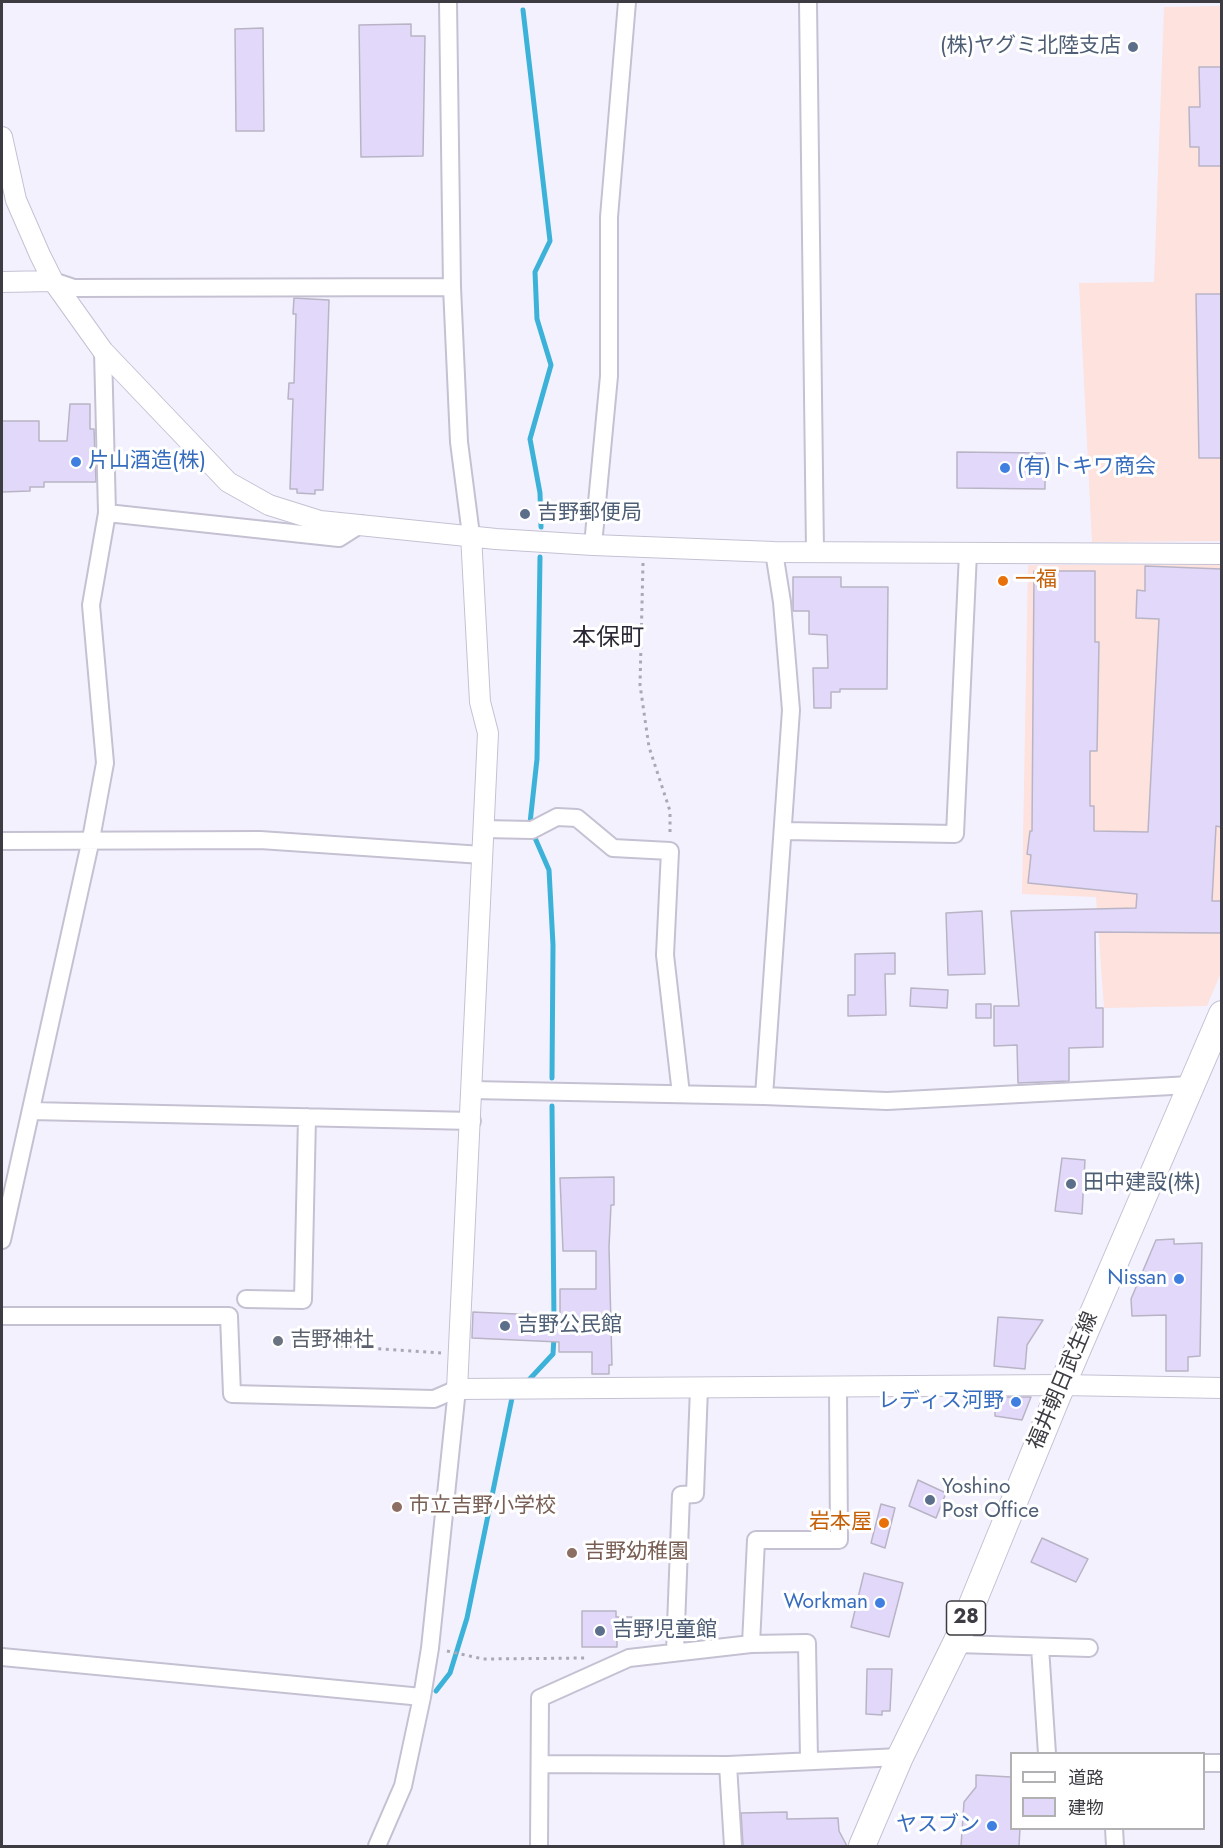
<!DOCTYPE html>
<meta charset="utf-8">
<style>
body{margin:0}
#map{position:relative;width:1223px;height:1848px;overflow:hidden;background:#f4f1ff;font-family:Jost,"Noto Sans JP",sans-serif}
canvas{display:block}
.frame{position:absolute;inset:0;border:3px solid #3d3c42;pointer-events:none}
.legend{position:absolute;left:1010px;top:1752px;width:195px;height:78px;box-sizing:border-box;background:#fff;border:2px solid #b1b1b3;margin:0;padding:8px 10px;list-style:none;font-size:18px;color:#3d3c42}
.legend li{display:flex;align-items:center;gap:12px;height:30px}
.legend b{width:30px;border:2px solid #b1b1b3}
</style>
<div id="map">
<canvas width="1223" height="1848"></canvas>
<div class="frame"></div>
<ul class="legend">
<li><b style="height:8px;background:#fff"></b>道路</li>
<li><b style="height:16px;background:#e2d8fa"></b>建物</li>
</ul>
</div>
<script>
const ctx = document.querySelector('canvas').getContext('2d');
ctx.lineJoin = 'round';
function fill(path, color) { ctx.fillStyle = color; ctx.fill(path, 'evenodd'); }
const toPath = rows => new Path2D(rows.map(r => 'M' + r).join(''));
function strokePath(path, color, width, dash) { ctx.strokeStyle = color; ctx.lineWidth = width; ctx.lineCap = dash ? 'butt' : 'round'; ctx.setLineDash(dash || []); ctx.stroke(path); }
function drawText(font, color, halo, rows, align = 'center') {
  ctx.font = font + ' Jost,"Noto Sans JP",sans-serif'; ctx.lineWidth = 6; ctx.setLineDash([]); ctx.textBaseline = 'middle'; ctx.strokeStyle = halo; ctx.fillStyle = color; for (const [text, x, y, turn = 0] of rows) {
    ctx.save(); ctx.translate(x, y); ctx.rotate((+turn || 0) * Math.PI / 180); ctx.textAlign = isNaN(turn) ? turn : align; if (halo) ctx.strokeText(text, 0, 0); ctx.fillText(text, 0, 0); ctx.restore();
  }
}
fill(toPath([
 [1221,6,1221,541,1092,542,1079,283,1154,282,1164,7],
 [1028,565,1221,565,1222,970,1207,1006,1104,1008,1096,897,1022,894]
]), '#fde2dd');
strokePath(toPath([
 [523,10,550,241,535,272,537,319,551,365,530,439,540,493,541,527],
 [530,823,537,759,540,557],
 [535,838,549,870,553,945,552,1078],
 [552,1106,554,1322],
 [526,1383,553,1354,554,1337],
 [436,1691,450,1673,467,1618,512,1398,515,1394]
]), '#3db2d8', 5);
const building = toPath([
 [411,24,411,36,425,36,423,156,361,157,359,25,411,24],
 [263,28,264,131,236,131,235,29,263,28],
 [1199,67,1221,67,1221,166,1199,166,1199,147,1190,147,1189,107,1200,107,1199,67],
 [1196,294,1221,294,1221,458,1199,458,1196,294],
 [294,298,329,300,323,490,315,490,315,494,297,493,297,489,290,489,293,399,288,399,289,383,294,383,296,314,293,314,294,298],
 [70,404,90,404,90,429,94,429,96,482,44,482,44,487,30,487,30,491,2,492,2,421,39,421,39,441,67,441,70,404],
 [957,452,1045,453,1045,489,957,488,957,452],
 [1145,566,1221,569,1221,827,1216,826,1212,901,1221,901,1221,933,1095,932,1096,1008,1103,1008,1103,1047,1069,1048,1069,1081,1018,1083,1017,1045,994,1046,994,1006,1019,1006,1011,911,1136,908,1137,894,1028,883,1031,855,1027,854,1030,831,1032,831,1034,571,1095,571,1095,642,1099,642,1097,751,1090,751,1090,806,1094,806,1094,831,1148,832,1159,619,1136,618,1137,590,1145,591,1145,566],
 [793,577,841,577,841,587,888,587,887,689,840,689,840,692,831,692,831,708,814,708,813,668,828,668,827,635,809,634,809,611,793,611,793,577],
 [982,911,985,974,948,975,946,913,982,911],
 [895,953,895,974,885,974,886,1015,848,1016,848,995,855,995,855,954,895,953],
 [911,988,948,990,947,1008,910,1006,911,988],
 [976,1004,991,1004,991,1018,976,1018,976,1004],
 [1062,1158,1085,1160,1082,1214,1055,1211,1062,1158],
 [614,1177,614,1205,611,1205,609,1247,612,1365,609,1365,609,1374,592,1374,592,1352,559,1352,559,1342,472,1338,473,1312,560,1316,560,1289,596,1289,596,1251,563,1251,560,1178,614,1177],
 [1174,1239,1174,1244,1202,1243,1200,1356,1188,1357,1188,1371,1166,1371,1166,1315,1132,1316,1131,1299,1156,1240,1174,1239],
 [998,1317,1043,1320,1027,1345,1025,1369,994,1366,998,1317],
 [995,1397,1031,1397,1022,1420,995,1416,995,1397],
 [918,1480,946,1493,936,1518,909,1506,918,1480],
 [881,1504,895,1508,885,1548,871,1543,881,1504],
 [1042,1538,1088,1559,1076,1582,1031,1562,1042,1538],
 [864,1573,903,1583,889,1637,851,1627,864,1573],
 [582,1611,616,1611,616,1617,632,1617,633,1639,617,1639,617,1647,582,1647,582,1611],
 [867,1669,892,1669,890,1711,882,1711,882,1715,866,1714,867,1669],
 [976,1775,1011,1777,1011,1828,1020,1828,1019,1846,961,1846,964,1802,976,1787,976,1775],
 [787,1812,787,1819,838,1818,839,1831,847,1846,743,1846,741,1813,787,1812]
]);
fill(building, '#e2d8fa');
strokePath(building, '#b9b4c5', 1.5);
const minor = toPath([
 [448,2,452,287,459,442,471,535],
 [808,2,815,552],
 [53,281,74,288,452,287],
 [107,513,339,538,361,524],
 [593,545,609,376,609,217,627,2],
 [483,829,532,830,557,817,577,818,613,848,670,851,665,955,681,1094],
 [784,831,955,834,968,553],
 [2,841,260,840,482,855],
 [472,1090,764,1096,887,1101,1191,1085],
 [764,1096,791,710,782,602,774,552],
 [31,1111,472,1121],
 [2,1240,91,839,105,763,91,605,107,513,103,351],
 [246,1299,303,1300,307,1117],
 [2,1316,229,1316,232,1394,434,1399,457,1389],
 [751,1644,756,1540,839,1540,838,1387],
 [956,1644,1089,1648],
 [1040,1647,1047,1754],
 [675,1652,681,1495,695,1494,699,1388],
 [2,1657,422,1697],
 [1204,1763,1222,1763],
 [540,1764,728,1765,900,1757],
 [728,1765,733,1846],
 [1114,1828,1115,1846],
 [377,1846,403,1786,422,1697,430,1648,457,1389],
 [539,1846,540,1698,629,1658,751,1644,807,1643,809,1760]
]);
const tertiary = toPath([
 [2,137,16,200,40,255,53,281,103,351,228,482,269,505,320,521,496,539,593,545,774,552,1222,554],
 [2,282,53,281],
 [471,535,480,702,488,733,457,1389,1062,1385,1222,1388]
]);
const primary = toPath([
 [862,1846,900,1757,957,1641,1057,1397,1222,1014]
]);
strokePath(minor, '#c5c1d2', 20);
strokePath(tertiary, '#c5c1d2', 22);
strokePath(primary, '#c5c1d2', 28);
strokePath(toPath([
 [643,563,640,685,649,747,670,811,670,834],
 [296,1343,441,1353],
 [447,1651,483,1659,586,1658]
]), '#aaa8b2', 3, [3, 4.5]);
strokePath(minor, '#fff', 16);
strokePath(tertiary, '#fff', 20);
strokePath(primary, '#fff', 26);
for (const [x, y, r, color] of [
 [1133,47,6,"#5c6f8a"],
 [76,462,6,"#3f7fe0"],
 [1005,468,6,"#3f7fe0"],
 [525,514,6,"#5c6f8a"],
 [1003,581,6,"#e8710a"],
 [1071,1184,6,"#5c6f8a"],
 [1179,1279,6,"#3f7fe0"],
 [505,1326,6,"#5c6f8a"],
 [278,1341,6,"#6b7280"],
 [1016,1402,6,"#3f7fe0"],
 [930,1500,6,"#5c6f8a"],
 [397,1507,6,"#8d6e63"],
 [884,1523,6,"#e8710a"],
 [572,1553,6,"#8d6e63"],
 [880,1603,6,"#3f7fe0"],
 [600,1631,6,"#5c6f8a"],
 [992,1826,6,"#3f7fe0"]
]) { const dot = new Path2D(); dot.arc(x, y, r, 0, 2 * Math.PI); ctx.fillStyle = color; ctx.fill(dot); strokePath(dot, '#fff', 2); }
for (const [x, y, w] of [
 [966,1618,39]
]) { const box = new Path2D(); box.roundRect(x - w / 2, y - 17, w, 34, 4.5); ctx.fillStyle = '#fff'; ctx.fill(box); strokePath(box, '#3d3c42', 1.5); }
drawText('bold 20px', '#3d3c42', null, [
 ["28",966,1618]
]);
drawText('21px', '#4e5e75', '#fff', [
 ["(株)ヤグミ北陸支店",1121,47,"right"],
 ["吉野郵便局",537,514],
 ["田中建設(株)",1083,1184],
 ["吉野公民館",517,1326],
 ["Yoshino",942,1488],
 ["Post Office",942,1512],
 ["吉野児童館",612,1631]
], 'left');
drawText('21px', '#366cbe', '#fff', [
 ["片山酒造(株)",88,462,"left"],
 ["(有)トキワ商会",1017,468,"left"],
 ["Nissan",1167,1279],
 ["レディス河野",1004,1402],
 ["Workman",868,1603],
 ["ヤスブン",980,1826]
], 'right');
drawText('21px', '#c56008', '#fff', [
 ["一福",1015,581],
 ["岩本屋",872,1523,"right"]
], 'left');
drawText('21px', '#5b616d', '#fff', [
 ["吉野神社",290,1341]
], 'left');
drawText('21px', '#3d3c42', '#fff', [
 ["福井朝日武生線",1064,1381,-67]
]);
drawText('21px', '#785e54', '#fff', [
 ["市立吉野小学校",409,1507],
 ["吉野幼稚園",584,1553]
], 'left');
drawText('24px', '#2c2835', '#fff', [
 ["本保町",608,639]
]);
</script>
